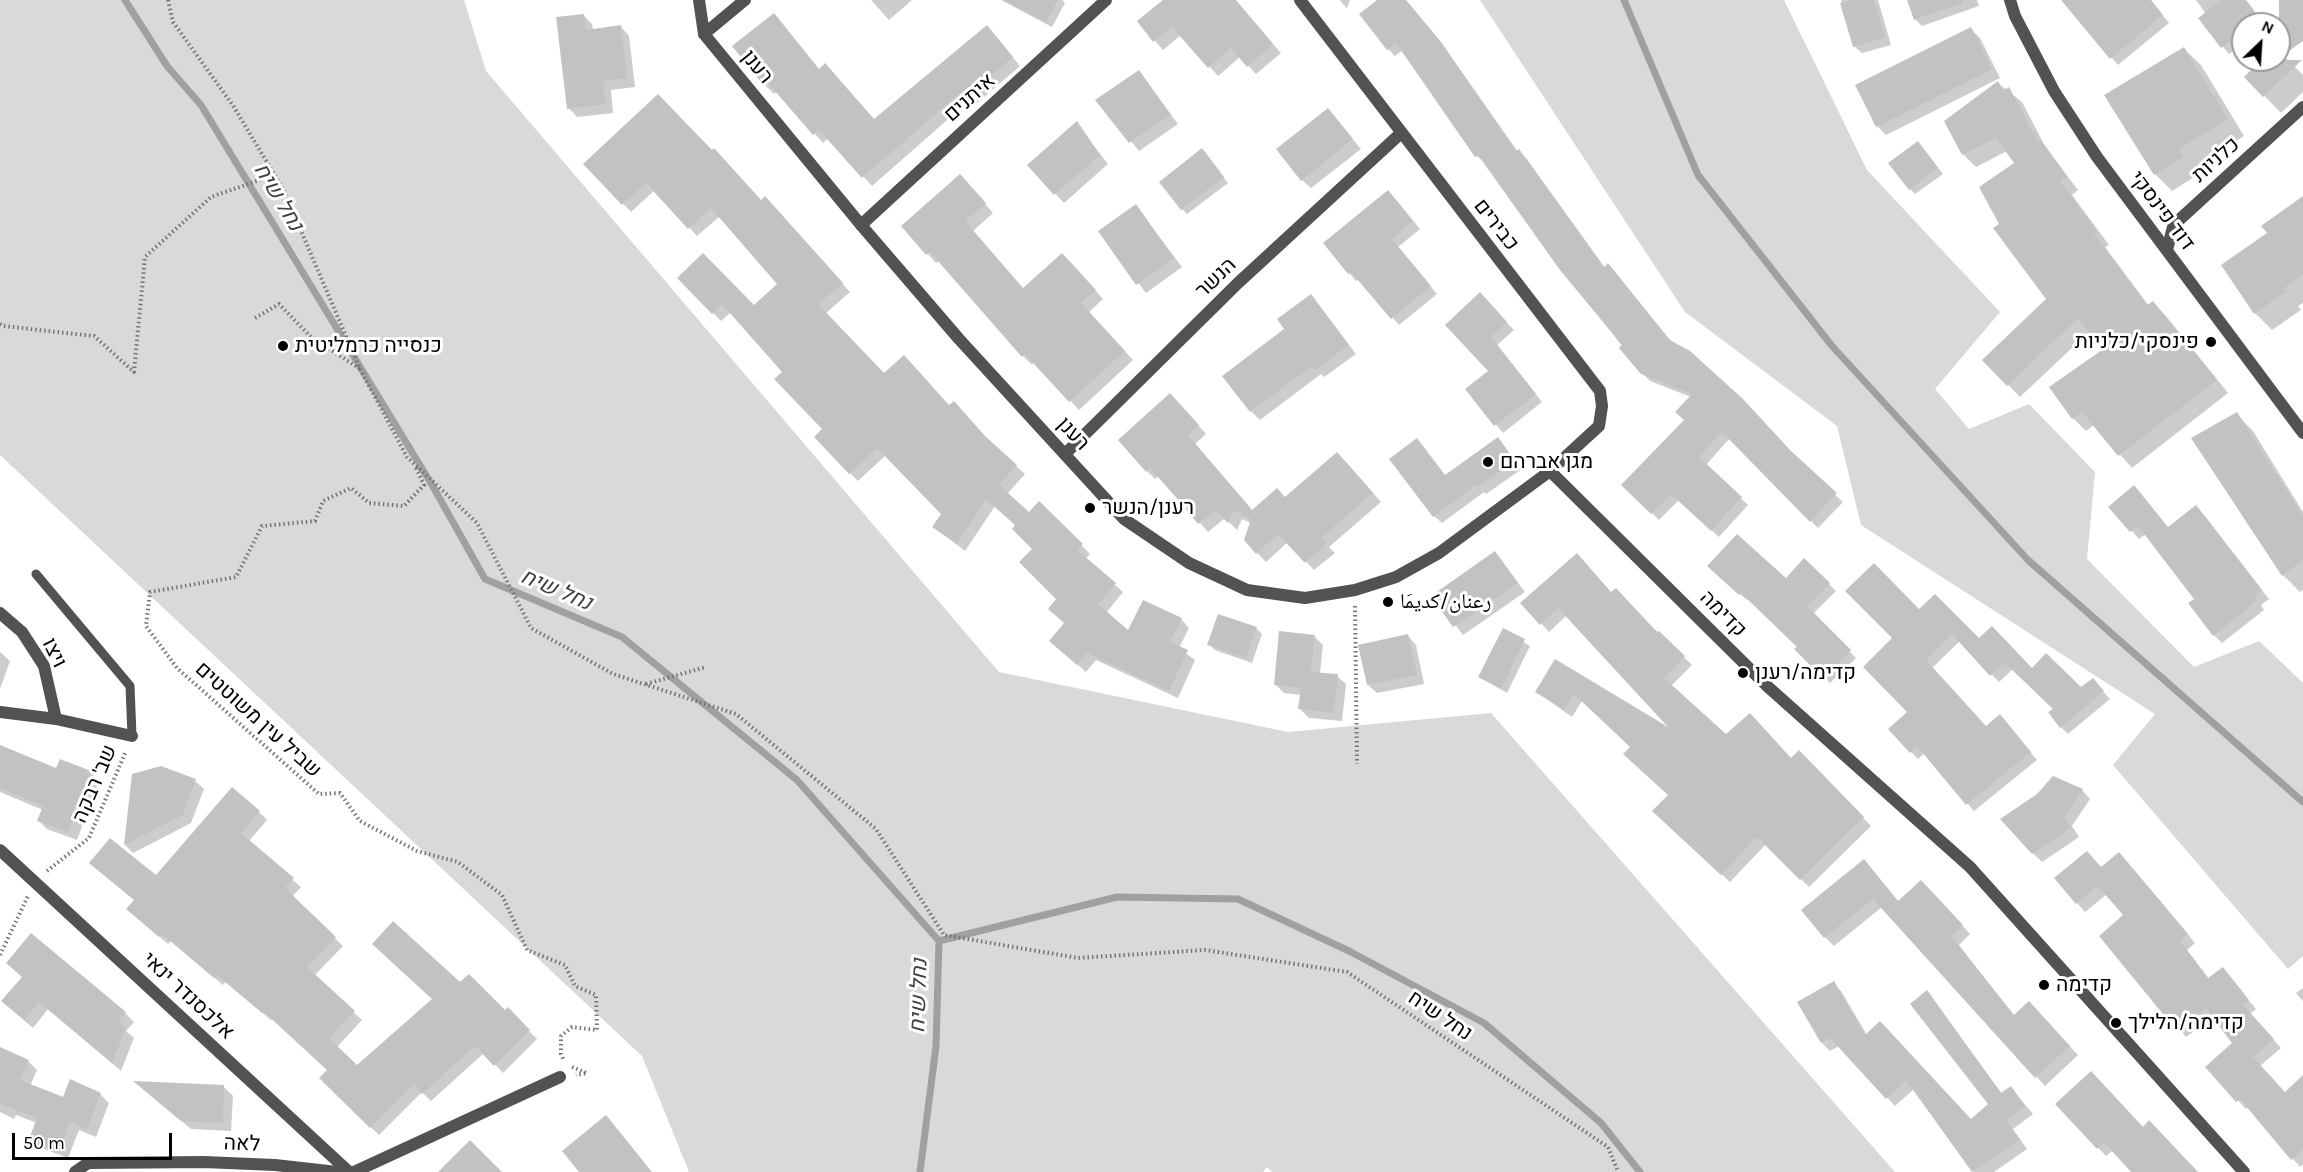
<!DOCTYPE html>
<meta charset="utf-8">
<style>
body{margin:0}
#map{position:relative;width:2303px;height:1172px;overflow:hidden;background:#fff;font-family:Karla,sans-serif}
canvas{display:block}
.north{position:absolute;left:2231px;top:12px;width:60px;height:60px;box-sizing:border-box;background:#fff;border:2px solid #999;border-radius:50%;rotate:25deg;font-size:16px;font-weight:700;line-height:24px;text-align:center;color:#000}
.north::after{content:'';display:block;margin:auto;width:21px;height:27px;background:#000;clip-path:polygon(50% 0,100% 100%,50% 72%,0 100%)}
.scale{position:absolute;left:12px;top:1133px;width:160px;height:27px;box-sizing:border-box;border:3px solid #000;border-top:0;padding-left:8px;font-size:18px;line-height:21px;white-space:nowrap;color:#000;-webkit-text-stroke:4px #fff;paint-order:stroke}
</style>
<div id="map">
<canvas width="2303" height="1172"></canvas>
<div class="north">N</div>
<div class="scale">50 m</div>
</div>
<script>
const ctx = document.querySelector('canvas').getContext('2d');
ctx.lineJoin = 'round';
function fill(path, color) { ctx.fillStyle = color; ctx.fill(path, 'evenodd'); }
const toPath = rows => new Path2D(rows.map(r => 'M' + r).join(''));
function strokePath(path, color, width, dash) { ctx.strokeStyle = color; ctx.lineWidth = width; ctx.lineCap = dash ? 'butt' : 'round'; ctx.setLineDash(dash || []); ctx.stroke(path); }
function drawText(font, color, halo, rows, align = 'center') {
  ctx.font = font + ' Karla,"Noto Naskh Arabic",Heebo,sans-serif'; ctx.lineWidth = 6; ctx.setLineDash([]); ctx.textBaseline = 'middle'; ctx.strokeStyle = halo; ctx.fillStyle = color; for (const [text, x, y, turn = 0] of rows) {
    ctx.save(); ctx.translate(x, y); ctx.rotate((+turn || 0) * Math.PI / 180); ctx.textAlign = isNaN(turn) ? turn : align; if (halo) ctx.strokeText(text, 0, 0); ctx.fillText(text, 0, 0); ctx.restore();
  }
}
fill(toPath([
 [0,0,464,0,486,71,999,672,1288,732,1491,713,1895,1172,1272,1172,1267,1167,1263,1172,689,1172,642,1056,0,455],
 [1480,0,1784,0,1867,170,2000,312,1935,389,1969,429,2029,404,2095,472,2087,559,2194,667,2259,641,2303,683,2303,956,2288,969,2113,765,2155,714,1861,525,1837,426,1685,312]
]), '#d9d9d9');
fill(toPath([
 [871,0,912,0,889,20],
 [1001,0,1062,0,1065,3,1052,27],
 [1166,0,1235,0,1281,53,1256,74,1240,57,1218,76,1181,35,1163,50,1139,22],
 [1340,0,1350,0,1347,8,1342,3],
 [1380,0,1406,0,1447,51,1518,152,1526,158,1605,268,1671,343,1843,502,1818,528,1730,438,1706,465,1748,505,1719,537,1679,500,1659,520,1623,485,1686,421,1691,397,1650,381,1642,373,1485,162,1476,156,1403,50,1395,56,1388,49,1361,14],
 [1841,0,1878,0,1891,45,1862,53,1854,46],
 [1908,0,1977,0,1979,6,1922,26,1915,19],
 [2063,0,2150,0,2169,23,2118,65],
 [2196,0,2246,0,2264,24,2243,24,2243,44,2229,54,2200,18,2206,14],
 [583,15,592,24,593,30,621,27,629,36,635,87,611,90,613,113,577,117,569,108],
 [774,15,819,70,875,120,995,36,1020,66,976,104,971,99,872,186,828,138,823,143,777,91,774,94,765,85,734,46],
 [1971,29,1980,38,2000,78,1886,135,1877,126],
 [2183,48,2201,65,2244,136,2195,167,2199,174,2172,191,2155,174],
 [2279,51,2303,75,2303,92,2281,113,2246,77,2263,60,2279,60],
 [1139,72,1178,124,1139,151,1098,100],
 [1998,83,2022,102,2045,146,2078,190,2072,195,2109,245,2105,247,2149,306,2153,303,2166,316,2228,393,2132,468,2094,425,2086,431,2073,418,2104,350,2090,331,2020,397,1984,360,2048,299,2001,225,2016,164,2007,151,1976,167,1964,155,1946,121],
 [1328,110,1361,149,1311,188,1302,180],
 [1076,123,1108,164,1064,203,1029,165],
 [1923,148,1943,174,1915,194,1910,189],
 [1207,156,1228,183,1187,214,1182,209],
 [585,164,773,207,850,292,825,314,884,375,950,407,1025,474,1007,494,1029,514,1039,503,1090,554,1085,559,1123,592,1106,613,1129,633,1181,619,1189,628,1179,648,1195,660,1178,698,1096,660,1086,672,1059,649,1065,624,1058,599,1034,549,1017,526,995,506,965,551,934,527,943,513,886,455,858,481,850,473,825,429,784,372,731,312,721,321,679,278,754,307,780,284,720,216,697,236,655,190,631,212],
 [969,185,993,213,973,231,1024,290,1071,263,1103,299,1089,312,1133,360,1079,410,1034,362,1032,365,1023,356,939,261,936,263,903,226],
 [2303,197,2303,303,2298,306,2301,310,2272,330,2255,313,2269,234],
 [1396,200,1420,229,1398,247,1437,294,1399,325,1359,279,1356,281,1349,273],
 [1136,206,1182,267,1146,293,1100,232],
 [1311,296,1356,354,1324,377,1321,374,1260,420,1251,411,1286,329],
 [1487,302,1514,330,1497,345,1542,402,1503,433,1467,389,1490,371],
 [1179,404,1206,434,1195,444,1253,511,1286,499,1346,462,1381,502,1329,547,1335,553,1314,570,1288,542,1266,562,1245,540,1251,523,1242,519,1237,530,1225,518,1208,532,1159,476,1155,479,1147,471],
 [2236,414,2253,431,2303,512,2303,590,2300,592,2283,575],
 [1498,439,1522,469,1486,494,1484,492,1442,523,1434,516,1446,476],
 [2110,507,2169,528,2204,515,2269,599,2261,605,2264,610,2222,643,2214,635,2196,599,2146,534,2139,539],
 [1495,552,1525,592,1463,635,1433,596],
 [1805,560,1836,591,1813,614,1856,658,1830,683,1796,649,1799,647,1749,598,1747,600,1716,573,1786,580],
 [1612,594,1659,633,1692,665,1671,686,1726,736,1791,759,1799,752,1871,826,1809,887,1766,844,1730,882,1663,819,1670,795,1631,747,1582,701,1572,717,1537,692,1556,661,1674,732,1567,615,1549,632,1523,603],
 [1919,612,2032,670,2081,689,2093,680,2110,699,2068,734,2061,727,2055,709,2013,669,1999,682,1960,641,1932,668,1986,728,2007,724,2037,760,1974,811,1925,753,1918,759,1890,729,1909,712],
 [1256,628,1262,634,1252,663,1215,650,1209,644],
 [1503,630,1530,646,1507,693,1480,677],
 [1314,636,1323,645,1320,674,1337,676,1346,684,1342,721,1309,718,1300,709,1301,695,1284,693,1275,684],
 [1408,636,1416,645,1424,684,1377,693,1368,685],
 [0,652,10,661,0,689],
 [0,747,57,770,90,772,99,781,77,840,47,829,39,821,43,810,0,792],
 [133,775,195,781,204,789,191,823,133,853,125,845],
 [2082,790,2090,799,2072,826,2079,837,2042,862,2033,853,2038,795],
 [259,812,267,820,248,842,301,887,292,897,343,946,314,976,362,1020,337,1047,357,1067,460,984,505,1012,508,1010,537,1039,503,1073,484,1053,431,1101,422,1092,379,1135,321,1078,329,1070,273,1019,271,1020,226,982,223,985,171,941,168,944,136,917,156,877],
 [1864,861,1899,902,1930,890,1970,934,1959,945,2014,1016,2037,1011,2078,1055,2045,1086,1882,907,1834,946,1825,937],
 [2127,862,2195,943,2187,950,2209,979,2222,969,2256,1009,2250,1014,2281,1048,2260,1066,2285,1094,2303,1076,2303,1164,2300,1167,2248,1107,2246,1109,2207,1067,2234,1043,2214,1016,2186,1037,2101,936,2125,916,2107,894,2085,912,2056,879],
 [24,977,125,1013,134,1022,126,1031,134,1038,121,1071,48,1009,33,1028,12,1010],
 [1833,983,1841,991,1867,1035,1971,1121,1990,1104,1927,992,2002,1094,2011,1088,2033,1114,2013,1129,2027,1149,1994,1172,1974,1172,1914,1089,1895,1106,1839,1046,1830,1051,1822,1043],
 [2303,988,2303,1001,2296,993],
 [0,1048,28,1061,37,1070,30,1086,64,1099,100,1094,109,1103,96,1137,79,1130,68,1158,39,1147,31,1139,37,1123,16,1115,14,1119,0,1112],
 [224,1087,233,1096,231,1131,191,1129,144,1090],
 [2057,1104,2196,1172,2133,1172,2113,1150,2106,1156]
]), '#0003');
strokePath(toPath([
 [125,0,167,66,201,105,432,485,485,579,622,637,797,780,939,941,936,1046,920,1172],
 [1624,0,1698,175,1832,346,2028,560,2303,802],
 [939,941,1117,897,1238,899,1349,951,1484,1023,1601,1123,1640,1172]
]), '#a0a0a0', 7);
fill(toPath([
 [1003,0,1058,0,1046,22],
 [1163,0,1236,0,1273,44,1247,67,1231,48,1208,68,1172,27,1153,42,1137,21],
 [1377,0,1406,0,1441,42,1516,151,1519,149,1604,267,1608,263,1670,340,1690,351,1743,399,1791,451,1837,493,1810,522,1722,432,1699,457,1742,497,1711,531,1671,494,1651,514,1621,485,1684,420,1675,412,1692,394,1641,374,1619,348,1622,345,1560,270,1478,155,1475,157,1396,43,1387,50,1359,14],
 [1851,0,1874,0,1885,38,1853,47,1840,3],
 [1907,0,1962,0,1963,3,1914,20],
 [2061,0,2151,0,2163,15,2110,59],
 [2222,0,2246,0,2260,19,2254,24,2243,24,2243,32,2221,48,2198,18],
 [2279,0,2303,0,2303,41,2279,58],
 [774,13,819,69,825,63,874,119,987,25,1013,57,966,96,962,91,862,178,819,130,813,135,768,83,764,86,732,46],
 [584,14,586,30,621,25,627,78,603,81,606,104,567,109,556,17],
 [1971,27,1992,69,1876,127,1855,85],
 [2184,47,2228,119,2179,149,2183,157,2154,175,2104,95],
 [2261,60,2302,60,2263,97,2244,77],
 [1139,70,1171,115,1129,143,1095,100],
 [1998,81,2003,91,2009,87,2038,142,2041,140,2067,177,2060,181,2097,231,2094,234,2147,305,2153,301,2217,380,2118,456,2082,412,2072,419,2049,387,2102,350,2078,318,2007,386,1982,360,2046,299,1993,228,1999,224,1979,187,2014,163,1996,138,1962,155,1944,121],
 [658,94,712,150,714,148,761,200,765,196,843,283,818,304,884,373,904,355,949,405,954,401,985,436,1017,465,999,485,1029,512,1039,501,1083,544,1077,550,1116,583,1098,604,1128,630,1143,600,1182,618,1170,642,1188,650,1169,691,1087,653,1077,665,1049,641,1064,623,1048,609,1056,599,1019,562,1032,549,1012,529,1015,525,986,499,957,544,932,527,941,514,877,448,849,474,814,437,822,429,774,379,782,372,722,304,712,314,677,278,703,253,754,305,777,284,711,208,688,229,646,183,622,205,583,164],
 [1328,108,1353,139,1301,181,1276,149],
 [1077,121,1100,155,1054,195,1027,165],
 [1918,141,1938,168,1909,190,1888,163],
 [1202,148,1224,177,1181,210,1159,182],
 [960,174,986,203,965,221,1023,288,1062,253,1096,290,1081,303,1125,351,1069,402,1025,354,1022,357,930,252,926,255,901,226],
 [1388,190,1413,221,1392,239,1431,286,1391,319,1351,272,1348,274,1323,243],
 [2303,196,2303,274,2283,289,2285,292,2254,314,2221,265,2267,233,2261,226],
 [1136,204,1174,258,1136,285,1098,231],
 [1480,292,1507,322,1491,337,1536,394,1494,426,1465,389,1488,371,1445,325],
 [1311,294,1349,345,1315,370,1312,366,1250,412,1222,376,1284,329,1277,319],
 [1170,393,1199,425,1188,435,1252,510,1277,488,1285,497,1337,452,1373,493,1322,537,1327,543,1305,563,1278,534,1256,554,1244,540,1251,519,1233,511,1228,523,1215,510,1198,524,1186,509,1190,500,1187,498,1182,504,1150,468,1146,472,1118,440],
 [2237,412,2303,516,2303,560,2282,576,2191,438],
 [1498,437,1515,461,1478,487,1476,485,1433,517,1389,459,1417,438,1445,475],
 [2134,485,2168,527,2196,505,2262,590,2254,597,2257,601,2213,636,2188,603,2194,599,2138,526,2130,532,2108,507],
 [1737,534,1786,578,1804,558,1830,583,1807,606,1851,650,1823,678,1794,649,1797,647,1741,593,1739,595,1707,566],
 [1495,551,1518,583,1453,627,1431,596],
 [1577,553,1611,592,1616,588,1657,632,1659,631,1685,656,1664,678,1726,734,1750,713,1791,758,1799,750,1864,817,1800,880,1757,837,1721,875,1652,811,1668,795,1623,754,1630,747,1574,694,1564,710,1535,692,1555,659,1668,727,1558,608,1540,625,1520,603],
 [1874,563,1919,609,1935,594,1979,638,1992,626,2032,668,2046,653,2081,687,2093,678,2104,691,2060,728,2048,712,2053,709,2005,663,1990,676,1952,634,1926,660,1986,726,2000,714,2031,752,1966,805,1917,746,1910,753,1888,729,1907,712,1863,667,1892,638,1845,591],
 [1218,614,1257,627,1246,658,1207,645],
 [1503,628,1525,639,1501,689,1478,677],
 [1279,631,1315,635,1311,672,1338,674,1334,713,1298,709,1301,688,1274,685],
 [1408,634,1417,675,1367,685,1358,645],
 [0,745,56,768,60,759,91,771,68,832,37,821,43,806,0,788],
 [161,766,196,779,183,815,124,845,132,774],
 [2053,776,2083,789,2064,817,2071,828,2032,854,2000,819,2037,794],
 [232,787,260,811,241,833,294,878,285,888,336,937,307,967,355,1011,329,1038,357,1065,432,999,372,944,393,921,460,982,469,974,505,1010,508,1007,530,1030,494,1066,475,1046,422,1094,414,1084,370,1128,319,1078,327,1070,264,1012,262,1013,217,975,214,978,162,934,159,937,126,909,134,900,89,863,110,838,156,875],
 [2087,851,2101,867,2119,852,2188,934,2180,941,2208,978,2223,967,2249,1000,2243,1005,2274,1039,2253,1057,2285,1092,2303,1075,2303,1149,2291,1160,2240,1099,2236,1102,2205,1067,2232,1043,2206,1008,2176,1030,2099,936,2123,915,2098,886,2076,904,2054,878],
 [1864,859,1898,901,1921,880,1963,925,1951,936,2014,1015,2029,1001,2070,1046,2035,1078,1873,899,1824,938,1801,910],
 [31,933,126,1012,118,1022,126,1028,112,1063,39,1002,24,1020,1,1001,22,977,6,963],
 [1834,981,1865,1035,1880,1021,1971,1119,1988,1104,1910,1004,1927,990,2001,1093,2011,1086,2025,1106,2006,1120,2020,1140,1972,1172,1906,1080,1886,1099,1830,1038,1821,1043,1797,1002],
 [0,1047,29,1060,20,1080,63,1097,70,1079,101,1093,87,1129,70,1122,59,1151,29,1139,37,1118,0,1104],
 [2091,1071,2143,1127,2149,1120,2198,1172,2131,1172,2104,1142,2097,1149,2055,1104],
 [133,1081,224,1085,223,1123,181,1121],
 [606,1115,652,1172,579,1172,562,1151],
 [470,1140,502,1172,438,1172]
]), '#c2c2c2');
strokePath(toPath([
 [168,0,173,22,234,107,284,191,360,369,407,457,477,523,531,628,613,674,736,714,876,829,944,935,1078,958,1205,950,1347,972,1608,1147,1618,1172],
 [255,318,279,304,310,336,360,369],
 [0,324,3,326,94,336,134,372,145,257,211,197,274,175],
 [416,468,424,485,404,506,369,503,351,488,323,501,315,521,262,526,236,577,150,592,146,626,177,668,319,794,340,793,360,821,417,851,458,862,502,895,527,950,565,965,575,986,596,995,597,1030,572,1027,561,1036,561,1054,564,1061],
 [1355,606,1357,764],
 [646,684,706,667],
 [47,871,89,838,126,751],
 [0,955,28,896],
 [572,1067,587,1073,576,1075]
]), '#747474', 4, [1.5, 3]);
strokePath(toPath([
 [36,574,130,686,132,736]
]), '#525252', 9);
strokePath(toPath([
 [2010,0,2015,16,2054,91,2097,157,2303,433],
 [704,34,745,0],
 [861,225,1106,0],
 [2167,250,2173,227,2179,220,2303,107],
 [1065,454,1238,283,1400,134],
 [0,613,22,632,44,666,56,719,0,712],
 [56,719,132,736],
 [0,850,349,1172],
 [354,1172,560,1077]
]), '#525252', 12);
strokePath(toPath([
 [699,0,704,34,861,225,959,339,1124,519,1189,563,1247,590,1305,598,1355,590,1396,577,1439,553,1550,471,1599,426,1602,406,1600,391,1300,0],
 [1550,471,1767,686,1970,867,2244,1172],
 [75,1172,88,1163,204,1162,275,1165,337,1172]
]), '#525252', 12);
for (const [x, y, r, color] of [
 [2211,342,6,"#000"],
 [283,346,6,"#000"],
 [1488,462,6,"#000"],
 [1090,508,6,"#000"],
 [1388,602,6,"#000"],
 [1743,673,6,"#000"],
 [2044,985,6,"#000"],
 [2116,1023,6,"#000"]
]) { const dot = new Path2D(); dot.arc(x, y, r, 0, 2 * Math.PI); ctx.fillStyle = color; ctx.fill(dot); strokePath(dot, '#fff', 2); }
drawText('21px', '#000', '#fff', [
 ["רענן",757,67,51],
 ["איתנים",970,98,-42],
 ["כלניות",2216,160,-42],
 ["דוד פינסקי",2162,211,53],
 ["כבירים",1496,225,52],
 ["הנשר",1216,278,-44],
 ["רענן",1073,434,47],
 ["קדימה",1723,614,45],
 ["ויצו",54,653,64],
 ["שביל עין משוטטים",258,720,42],
 ["שב' רבקה",95,784,-67],
 ["אלכסנדר ינאי",188,996,43],
 ["נחל שיח",1440,1016,34],
 ["לאה",242,1144,2]
]);
drawText('21px', '#000', '#fff', [
 ["פינסקי/כלניות",2199,342,"right"],
 ["כנסייה כרמליטית",295,346],
 ["מגן אברהם",1500,462],
 ["רענן/הנשר",1102,508],
 ["رعنان/كديمَا",1400,602],
 ["קדימה/רענן",1755,673],
 ["קדימה",2056,985],
 ["קדימה/הלילך",2128,1023]
], 'left');
drawText('italic 22px', '#414141', '#fff', [
 ["נחל שיח",278,197,59],
 ["נחל שיח",556,590,23],
 ["נחל שיח",919,996,-88]
]);
</script>
